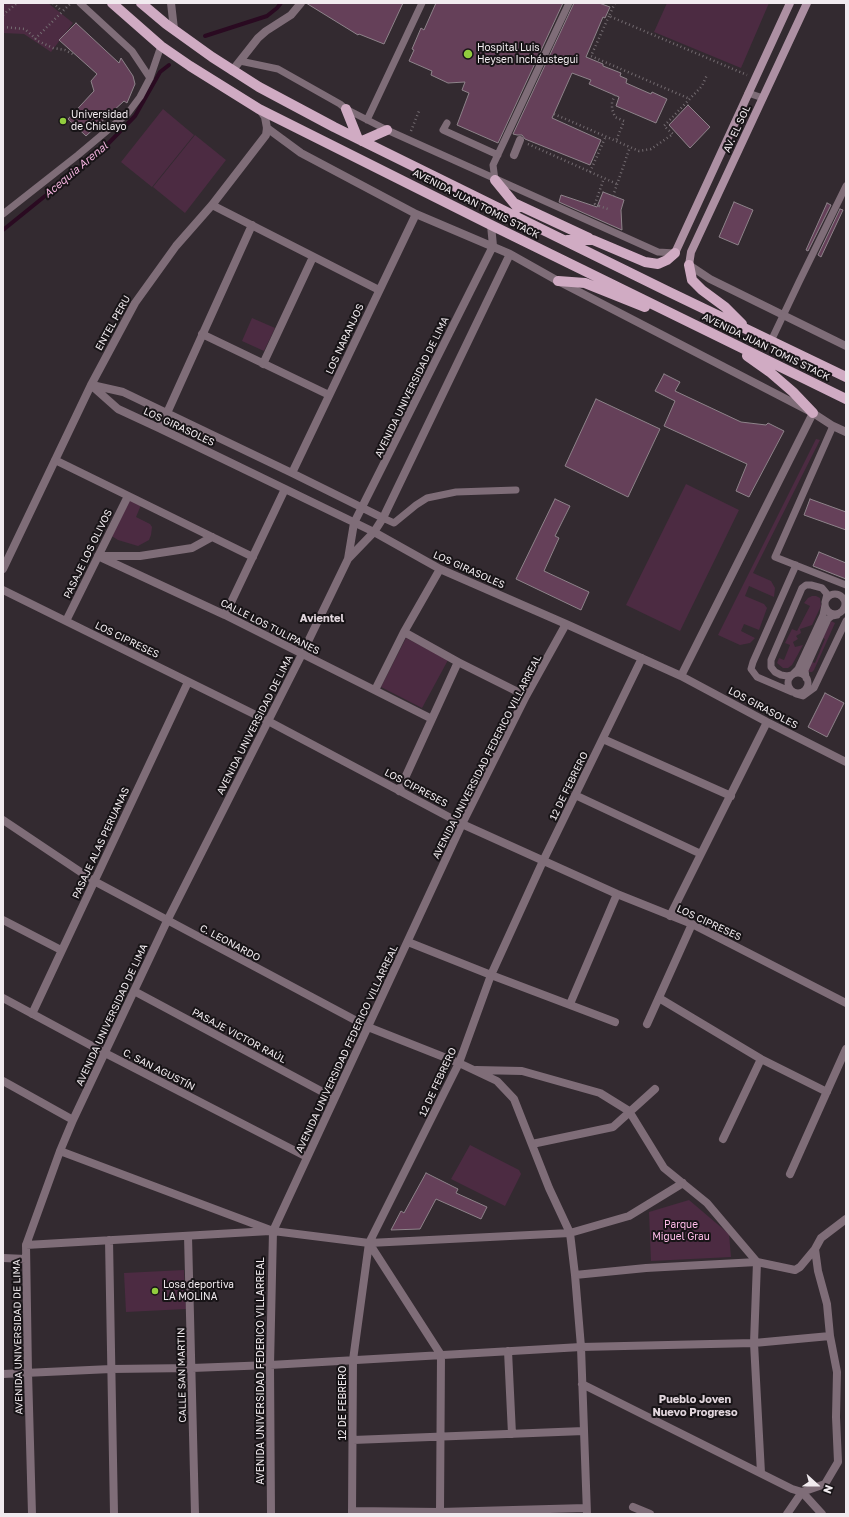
<!DOCTYPE html>
<meta charset="utf-8">
<style>
body{margin:0}
#map{position:relative;width:849px;height:1517px;overflow:hidden;background:#332a30;font-family:"Golos Text",sans-serif}
canvas{display:block}
.frame{position:absolute;inset:0;border:4px solid #f1ebef;pointer-events:none}
.north{position:absolute;left:797px;top:1465px;width:40px;height:40px;-webkit-text-stroke:3px #181417;paint-order:stroke;rotate:111deg;font-size:11px;font-weight:700;line-height:16px;text-align:center;color:#f1ebef}
.north::after{content:'';display:block;margin:auto;width:14px;height:18px;background:#f1ebef;clip-path:polygon(50% 0,100% 100%,50% 72%,0 100%)}
</style>
<div id="map">
<canvas width="849" height="1517"></canvas>
<div class="frame"></div>
<div class="north">N</div>
</div>
<script>
const ctx = document.querySelector('canvas').getContext('2d');
ctx.lineJoin = 'round';
function fill(path, color) { ctx.fillStyle = color; ctx.fill(path, 'evenodd'); }
const toPath = rows => new Path2D(rows.map(r => 'M' + r).join(''));
function strokePath(path, color, width, dash) { ctx.strokeStyle = color; ctx.lineWidth = width; ctx.lineCap = dash ? 'butt' : 'round'; ctx.setLineDash(dash || []); ctx.stroke(path); }
function drawText(font, color, halo, rows, align = 'center') {
  ctx.font = font + ' "Golos Text",sans-serif'; ctx.lineWidth = 4; ctx.setLineDash([]); ctx.textBaseline = 'middle'; ctx.strokeStyle = halo; ctx.fillStyle = color; for (const [text, x, y, turn = 0] of rows) {
    ctx.save(); ctx.translate(x, y); ctx.rotate((+turn || 0) * Math.PI / 180); ctx.textAlign = isNaN(turn) ? turn : align; if (halo) ctx.strokeText(text, 0, 0); ctx.fillText(text, 0, 0); ctx.restore();
  }
}
fill(toPath([
 [3,3,48,3,73,23,51,52,24,34,3,33],
 [667,3,769,3,741,68,654,32],
 [163,109,194,135,152,187,121,162],
 [195,135,226,160,185,213,153,187],
 [252,318,275,328,264,351,242,341],
 [816,439,820,440,753,573,771,581,775,588,774,597,749,586,745,596,764,604,767,608,759,630,744,624,741,631,755,638,750,643,740,645,718,635],
 [686,484,739,510,680,631,626,605],
 [128,498,141,505,136,517,150,524,152,527,151,535,149,540,138,546,118,540,110,535],
 [812,596,816,596,820,598,821,606,812,625,800,629,801,633,796,636,798,639,793,642,795,647,803,645,792,665,788,668,783,668,777,663,779,658,784,660,790,645,785,643,792,629,797,631,810,606,804,603,808,598],
 [831,621,835,623,814,670,812,672,810,672,808,671,812,662,815,663,825,639,823,638],
 [406,638,448,660,422,708,381,687],
 [470,1145,519,1170,521,1174,505,1206,451,1179],
 [689,1200,729,1234,731,1257,651,1261,649,1212],
 [184,1270,186,1309,126,1312,124,1273]
]), '#4c2b42');
strokePath(toPath([
 [205,36,267,16,277,8,281,3],
 [3,230,102,150,135,116,160,72,169,65]
]), '#2a0a21', 4);
const building = toPath([
 [306,3,403,3,384,44,359,34,358,35,306,3],
 [436,3,563,3,498,143,457,125,469,93,462,90,465,82,448,83,431,75,432,71,409,61,414,50,412,49,421,28,424,30,436,3],
 [574,3,599,3,610,7,605,18,603,17,586,57,603,64,603,66,621,73,620,76,627,79,626,83,651,94,652,92,667,99,656,123,616,106,619,97,589,84,591,80,572,73,552,118,601,140,590,165,525,139,522,135,517,135,513,134,574,3],
 [76,23,119,63,121,58,133,76,135,84,127,103,124,101,86,136,68,119,94,91,91,81,97,74,59,40,76,23],
 [688,105,710,127,690,148,669,125,688,105],
 [603,192,624,200,621,210,622,230,559,202,561,195,597,207,603,192],
 [734,202,753,210,738,245,719,237,734,202],
 [827,203,831,205,808,251,806,250,827,203],
 [840,209,843,210,821,257,818,255,840,209],
 [664,374,680,382,675,391,741,422,766,425,768,423,784,431,749,497,736,491,747,464,664,426,675,401,655,391,664,374],
 [596,399,660,429,628,497,565,466,596,399],
 [555,499,570,506,555,536,559,538,544,571,589,592,581,610,516,579,555,499],
 [810,499,846,512,846,530,804,515,810,499],
 [819,552,846,563,846,579,813,566,819,552],
 [825,693,844,703,827,737,808,727,825,693],
 [426,1173,458,1189,456,1193,487,1207,481,1219,436,1199,420,1229,391,1230,401,1211,404,1213,426,1173]
]);
fill(building, '#654059');
strokePath(building, '#8e838a', 1);
strokePath(toPath([
 [53,3,62,11],
 [615,3,609,16,747,75],
 [3,15,17,3],
 [609,16,591,56,690,99],
 [3,27,25,29,38,41,53,48,65,50,75,55],
 [35,39,71,3],
 [615,95,612,102,612,109,615,117,624,121,616,141],
 [554,114,639,151,651,149,673,134,664,126,702,86,707,75],
 [411,131,419,111],
 [528,144,617,184],
 [590,172,606,136],
 [613,196,630,147],
 [599,206,595,204,604,178],
 [599,206,608,209,609,207]
]), '#746c71', 2.5, [1, 3]);
strokePath(toPath([
 [80,3,132,51,150,78],
 [240,61,278,69,340,104,346,109,387,130,658,252,675,253],
 [748,93,763,98],
 [367,120,422,3],
 [447,123,443,130,498,155],
 [495,180,493,165,569,3],
 [3,214,78,155,128,113,140,97,150,78,161,46],
 [771,341,799,282,846,186],
 [833,426,775,557,846,585],
 [383,518,394,523,416,505,427,498,456,492,516,490],
 '825 604a10 10 0 1 1 20 0a10 10 0 1 1-20 0Z',
 [825,605,823,615,798,669,792,675,787,676,781,675,775,672,771,667,771,660,802,588,806,585,811,585,822,588,827,594,825,602],
 '788 683a10 10 0 1 1 20 0a10 10 0 1 1-20 0Z',
 [806,678,805,670,828,619,832,616,837,615],
 [792,692,757,677,751,669,753,662,796,565],
 [796,694,803,696,814,688,846,621]
]), '#7f6d78', 7);
strokePath(toPath([
 [171,3,174,29],
 [232,71,258,38,266,31,291,15,301,3],
 [267,128,301,153,416,214,510,254,558,281,813,413,833,426,846,432],
 [514,155,520,140],
 [212,205,379,290],
 [689,265,710,279,846,346],
 [202,334,329,395],
 [263,364,313,257],
 [91,385,118,409,159,428,374,532,440,569,566,624,681,676,767,722,846,762],
 [92,385,123,392,292,473,383,518],
 [159,428,167,413,252,225],
 [55,460,253,557],
 [292,473,416,214],
 [98,556,225,615,432,719],
 [100,556,140,556,192,548,212,537],
 [348,559,374,532,383,518,510,254],
 [3,569,91,385,135,303,176,246,212,205,266,135,267,128,265,117,260,110],
 [3,590,268,721,462,824,617,894,692,924,846,1003],
 [225,615,285,489],
 [66,621,128,496],
 [404,632,458,662,526,696],
 [681,676,813,413],
 [375,690,404,632,440,569],
 [603,739,731,796],
 [399,791,458,662],
 [575,795,701,854],
 [3,820,94,881,368,1027,459,1063,497,1081,514,1099,549,1188,570,1233,575,1275,581,1347,587,1514],
 [670,916,767,722],
 [3,920,61,950],
 [408,942,491,975,615,1022],
 [134,991,334,1098],
 [3,998,105,1053,307,1157],
 [659,998,761,1059,827,1092],
 [570,1004,617,894],
 [32,1014,188,682],
 [647,1024,692,924],
 [476,1070,522,1071,600,1093,629,1111,664,1168,707,1203,757,1262,754,1343,761,1473],
 [3,1081,73,1120],
 [723,1139,761,1059],
 [532,1144,613,1127,655,1089],
 [60,1151,273,1231,369,1243,570,1233,629,1216,683,1183],
 [790,1174,846,1049],
 [188,1236,195,1514],
 [109,1240,114,1514],
 [369,1243,441,1355,440,1512],
 [26,1245,270,1231],
 [3,1258,26,1259],
 [575,1275,646,1268,757,1262,795,1270,800,1267,815,1249],
 [508,1351,512,1434],
 [3,1374,111,1369,192,1368,270,1365,581,1347,754,1343,830,1336],
 [582,1384,792,1489,802,1492,822,1514],
 [353,1440,584,1431],
 [633,1507,650,1514],
 [352,1511,440,1512,586,1508],
 [32,1514,28,1372,26,1245,60,1151,73,1120,167,921,302,654,348,559,354,523,493,246,491,225],
 [271,1514,270,1365,273,1231,462,824,526,696,566,624],
 [352,1514,353,1360,369,1243,459,1063,491,975,543,861,642,658],
 [787,1514,802,1492,825,1484,838,1462,836,1417,837,1372,830,1336,827,1304,818,1271,815,1249,821,1238,846,1219]
]), '#7f6d78', 8);
strokePath(toPath([
 [675,253,790,3],
 [689,265,691,252,807,3]
]), '#ad90a3', 8);
strokePath(toPath([
 [112,3,161,46,190,66,259,109,491,225,846,399],
 [141,3,166,24,212,57,259,87,334,127,665,290,846,377],
 [346,109,358,139],
 [362,141,387,130],
 [495,180,518,208],
 [514,203,589,238],
 [567,240,593,240,645,262,658,264,667,260,675,253],
 [689,265,692,280,702,290,725,307,742,324],
 [558,281,585,283,645,307],
 [747,356,771,373,793,392,813,413]
]), '#d0abc3', 10);
for (const [x, y, r, color] of [
 [468,54,5,"#92cd3e"],
 [63,121,4,"#92cd3e"],
 [155,1291,4,"#92cd3e"]
]) { const dot = new Path2D(); dot.arc(x, y, r, 0, 2 * Math.PI); ctx.fillStyle = color; ctx.fill(dot); strokePath(dot, '#181417', 1.5); }
drawText('10px', '#f1ebef', '#181417', [
 ["Hospital Luis",477,48],
 ["Heysen Incháustegui",477,60],
 ["Universidad",71,115],
 ["de Chiclayo",71,127],
 ["Losa deportiva",163,1285],
 ["LA MOLINA",163,1297]
], 'left');
drawText('10px', '#f1ebef', '#181417', [
 ["AV. EL SOL",737,129,-65],
 ["AVENIDA JUAN TOMIS STACK",476,204,27],
 ["ENTEL PERU",113,323,-61],
 ["LOS NARANJOS",345,339,-65],
 ["AVENIDA JUAN TOMIS STACK",766,347,26],
 ["AVENIDA UNIVERSIDAD DE LIMA",412,387,-64],
 ["LOS GIRASOLES",179,427,25],
 ["PASAJE LOS OLIVOS",88,554,-64],
 ["LOS GIRASOLES",469,570,24],
 ["CALLE LOS TULIPANES",270,627,27],
 ["LOS CIPRESES",127,640,26],
 ["LOS GIRASOLES",763,708,28],
 ["AVENIDA UNIVERSIDAD DE LIMA",255,725,-63],
 ["AVENIDA UNIVERSIDAD FEDERICO VILLARREAL",487,757,-63],
 ["12 DE FEBRERO",569,786,-64],
 ["LOS CIPRESES",416,788,28],
 ["PASAJE ALAS PERUANAS",101,843,-65],
 ["LOS CIPRESES",709,923,25],
 ["C. LEONARDO",230,943,28],
 ["AVENIDA UNIVERSIDAD DE LIMA",112,1015,-65],
 ["PASAJE VICTOR RAÚL",239,1036,28],
 ["AVENIDA UNIVERSIDAD FEDERICO VILLARREAL",347,1049,-65],
 ["C. SAN AGUSTÍN",159,1070,27],
 ["12 DE FEBRERO",438,1082,-65],
 ["AVENIDA UNIVERSIDAD DE LIMA",18,1337,-91],
 ["AVENIDA UNIVERSIDAD FEDERICO VILLARREAL",261,1371,-90],
 ["CALLE SAN MARTIN",182,1375,-91],
 ["12 DE FEBRERO",343,1403,-90]
]);
drawText('10px', '#ffbde9', '#181417', [
 ["Parque",681,1225],
 ["Miguel Grau",681,1237]
]);
drawText('italic 11px', '#f0b0db', '#181417', [
 ["Acequia Arenal",76,170,-40]
]);
drawText('bold 11px', '#e2d6dd', '#181417', [
 ["Avientel",322,619],
 ["Pueblo Joven",695,1400],
 ["Nuevo Progreso",695,1413]
]);
</script>
